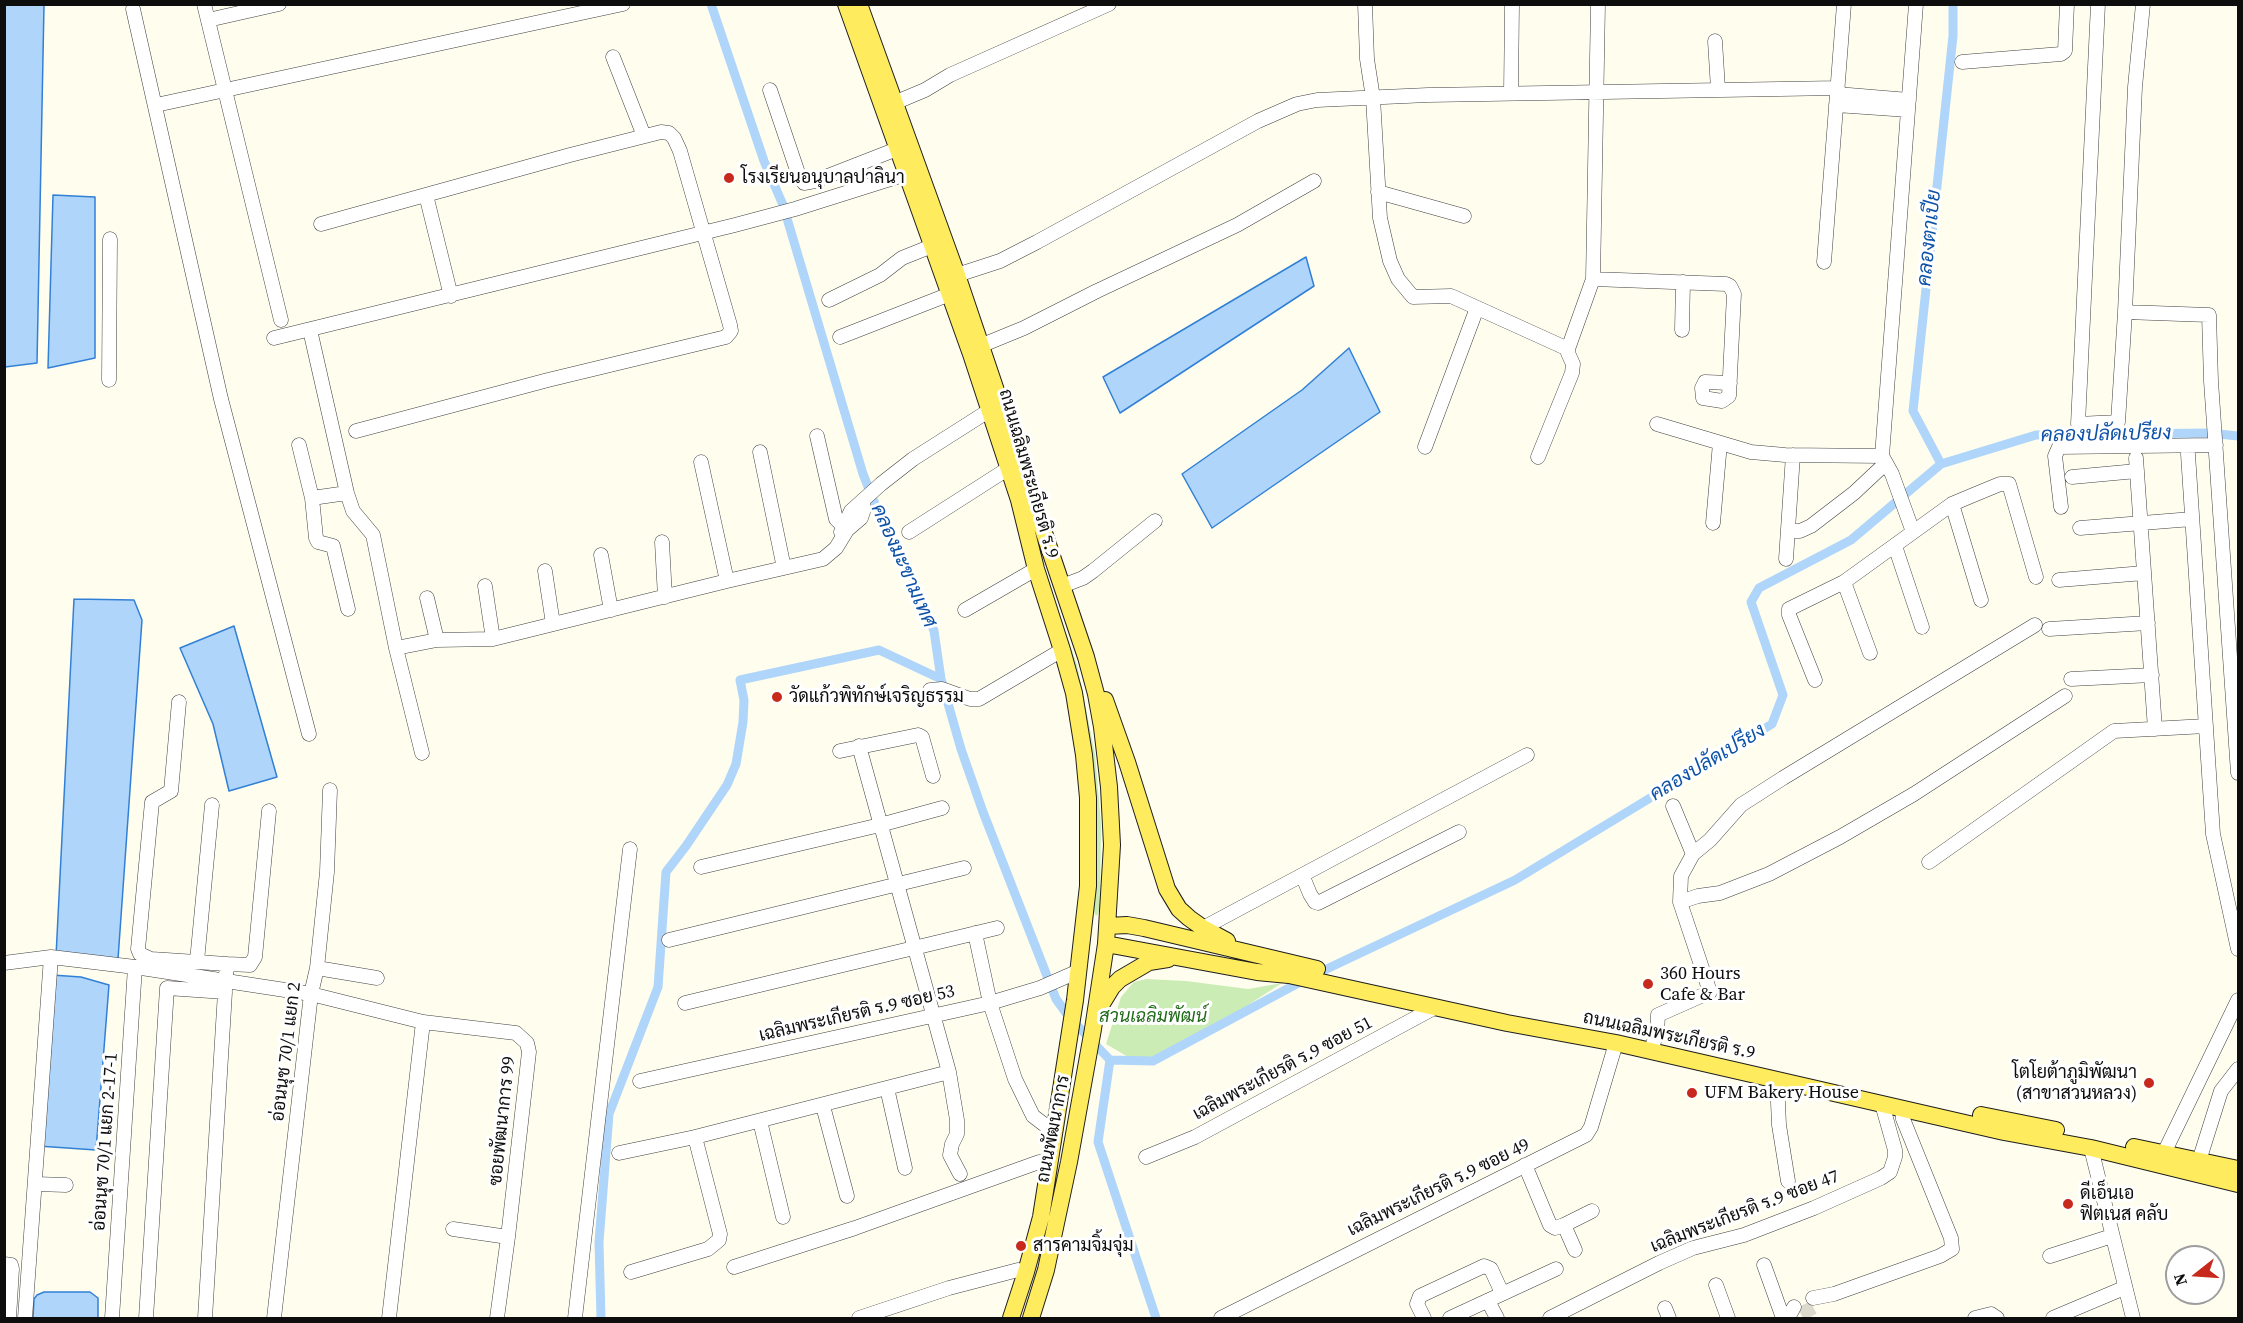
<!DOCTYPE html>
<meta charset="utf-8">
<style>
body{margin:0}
#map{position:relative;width:2243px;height:1323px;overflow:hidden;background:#fffeee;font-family:"Source Serif 4",serif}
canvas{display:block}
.frame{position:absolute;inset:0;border:6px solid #0d0d0d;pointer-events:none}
.north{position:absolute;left:2165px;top:1245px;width:60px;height:60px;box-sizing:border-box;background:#fff;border:2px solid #9e9e9e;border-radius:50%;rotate:253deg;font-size:16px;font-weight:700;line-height:24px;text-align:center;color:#0d0d0d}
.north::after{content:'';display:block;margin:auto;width:21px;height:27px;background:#c7291c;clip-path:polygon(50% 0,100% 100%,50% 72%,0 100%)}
</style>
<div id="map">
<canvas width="2243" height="1323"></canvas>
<div class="frame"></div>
<div class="north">N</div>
</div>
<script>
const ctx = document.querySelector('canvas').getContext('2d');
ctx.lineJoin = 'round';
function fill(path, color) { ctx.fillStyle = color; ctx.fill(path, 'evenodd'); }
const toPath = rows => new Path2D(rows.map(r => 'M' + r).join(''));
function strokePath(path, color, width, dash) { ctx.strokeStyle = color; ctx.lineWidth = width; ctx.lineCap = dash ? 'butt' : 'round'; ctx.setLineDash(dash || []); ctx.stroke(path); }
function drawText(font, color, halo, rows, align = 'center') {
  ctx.font = font + ' "Source Serif 4",Sarabun,serif'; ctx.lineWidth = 6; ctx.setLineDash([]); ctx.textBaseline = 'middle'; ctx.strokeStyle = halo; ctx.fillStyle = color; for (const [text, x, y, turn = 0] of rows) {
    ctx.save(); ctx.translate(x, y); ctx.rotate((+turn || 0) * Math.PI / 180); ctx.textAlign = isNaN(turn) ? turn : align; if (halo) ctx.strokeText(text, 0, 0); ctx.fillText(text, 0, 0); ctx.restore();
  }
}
fill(toPath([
 [1041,560,1077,665,1095,754,1101,824,1100,907,1098,914,1096,916,1093,910,1094,818],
 [1146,979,1186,981,1248,989,1282,983,1228,1018,1167,1051,1145,1059,1130,1058,1106,1044,1121,997,1134,982]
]), '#cbecb5');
const water = toPath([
 [4,5,44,5,37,363,5,367,4,5],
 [53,195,95,197,95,358,48,368,53,195],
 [1306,257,1314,286,1120,413,1103,377,1306,257],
 [1349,348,1380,412,1212,528,1182,474,1302,390,1349,348],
 [74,599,134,600,142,620,118,959,56,956,74,599],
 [234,626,277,777,229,791,213,724,180,648,234,626],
 [52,975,81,977,109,985,96,1150,38,1146,52,975],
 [44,1292,90,1292,98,1298,98,1318,33,1318,34,1299,37,1295,44,1292]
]);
fill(water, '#afd5fa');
strokePath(water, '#3180d6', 1.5);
strokePath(toPath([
 [711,4,764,161,783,205,863,474,887,534,912,575,934,631,941,679,961,749,983,812,1056,999,1069,1017,1110,1060],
 [1941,464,1913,411,1953,36,1953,4],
 [1316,974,1515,880,1772,724,1783,695,1751,602,1759,588,1851,540,1941,464,2036,435,2209,433,2238,436],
 [1110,1060,1153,1061,1304,980],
 [1110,1060,1098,1142,1156,1318],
 [601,1318,599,1242,609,1114,658,987,666,872,686,846,727,785,736,764,743,722,744,700,740,680,879,650,941,679]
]), '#afd5fa', 9);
strokePath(toPath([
 [1801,1314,1816,1306]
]), '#dbdacc', 14, [14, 7]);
const minor = toPath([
 [204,4,281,320],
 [1365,4,1367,59,1373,98,1380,218,1390,261,1398,279,1413,297,1451,296,1568,349],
 [2098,4,2078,424,2118,422,2125,312,2135,87,2143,4],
 [133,9,221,399,309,734],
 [208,20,279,4],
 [1715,41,1718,89],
 [613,57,644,136],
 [1962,62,2061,54,2065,51,2067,4],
 [770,90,799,176,804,183,815,181,897,149],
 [1511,93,1512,4],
 [1837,94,1909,100],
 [894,103,925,90,950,75,1109,4],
 [156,105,623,4],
 [1836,105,1908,110],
 [1378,192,1464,216],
 [426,195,451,296],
 [321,224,570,155,661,132,669,133,674,138,680,151,730,325,731,331,726,337,548,380,356,431],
 [1824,262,1844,4],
 [957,275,1000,261,1037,242,1258,121,1297,104,1317,100,1428,95,1838,88],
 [1593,279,1726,284,1730,286,1734,294,1729,396,1722,401,1703,398,1702,388,1705,382,1730,383],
 [829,300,880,275,902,258,932,246],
 [2125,312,2209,315,2211,381,2238,773],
 [310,330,347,493,353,511,373,535,396,648,422,753],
 [1682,330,1683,282],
 [840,337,950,294],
 [274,338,735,225,795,209,906,174],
 [980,346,1024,328,1097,291,1237,225,1314,181],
 [109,380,110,239],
 [1657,424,1751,452,1785,455,1882,456],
 [817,436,836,519,847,530],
 [299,445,312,498,316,538,318,542,333,546,348,609],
 [1425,447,1477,308],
 [760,452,784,568],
 [2188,454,2213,834,2238,949],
 [1538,457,1572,373,1573,364,1568,353,1568,349,1593,279,1598,4],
 [2136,458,2155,729],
 [701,462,727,581],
 [2072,477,2137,471],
 [312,498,347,493],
 [1952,504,1981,600],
 [2061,507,2055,456,2059,447,2216,445],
 [1713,523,1720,443],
 [2080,528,2192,519],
 [1788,531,1800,531,1811,526,1854,493,1886,463],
 [841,532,851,511,881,484,913,459,990,410],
 [909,532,1009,468],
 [1913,532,1892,474,1882,456,1916,4],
 [662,542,665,597],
 [1895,546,1922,627],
 [601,555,611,610],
 [1786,559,1793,455],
 [545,571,553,624],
 [2059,580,2144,573],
 [1844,582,1870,653],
 [485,586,493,639],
 [1062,586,1083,578,1093,571,1155,521],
 [427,598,437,640],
 [965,610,1036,569],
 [2049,629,2148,623],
 [396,648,437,640,493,639,727,581,823,559,836,548,847,530,861,518,864,509,863,502],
 [2071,679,2152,675],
 [1815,680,1789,615,1789,609,1844,582,1952,504,1971,496,2000,484,2009,484,2036,577],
 [930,690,942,689,970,699,979,699,1062,650],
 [179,702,171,791,152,802,138,949,140,954,151,959,227,964,225,990],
 [859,746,949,1072,957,1120,957,1134,952,1144,950,1155,960,1174],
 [840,751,918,735,922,737,933,776],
 [1673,806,1693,854],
 [1929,862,2114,731,2206,726],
 [701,867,880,825,942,808],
 [1303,877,1310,894,1315,902,1318,903,1459,832],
 [1680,902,1698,896,1720,893,1769,874,1840,837,1914,794,2065,696],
 [1203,928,1527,755],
 [975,933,990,1003,1015,1079,1033,1116,1054,1132],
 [669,940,964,868],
 [197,961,212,805],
 [4,963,51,957,135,967,311,994,423,1022,516,1033,527,1043,529,1052,508,1237,497,1318],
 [227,964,250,965,255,957,269,811],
 [317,968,377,978],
 [685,1003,997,928],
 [1653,1044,1657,1033,1658,1015,1710,992,1680,902,1681,876,1693,854,1710,840,1741,805,1783,778,2035,625],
 [1777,1080,1779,1125,1788,1181],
 [640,1081,990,1003,1040,988,1079,971],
 [887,1088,905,1168],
 [823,1106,847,1196],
 [760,1121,783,1217],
 [2091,1148,2133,1318],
 [619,1153,695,1137,949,1072],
 [2164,1153,2238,1000],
 [1146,1157,1195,1137,1434,1008],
 [2199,1161,2221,1091,2238,1069],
 [1525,1165,1550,1225,1555,1228,1564,1225,1575,1250],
 [36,1184,66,1185],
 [1564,1225,1592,1211],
 [453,1229,508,1237],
 [2050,1256,2112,1236],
 [4,1264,11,1265,12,1269,9,1318],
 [1764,1265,1783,1318],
 [734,1267,855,1228,1039,1162,1049,1163],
 [631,1272,708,1249,719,1240,720,1234,695,1137],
 [1716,1285,1728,1318],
 [1813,1298,1834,1294,1940,1256,1952,1249,1951,1238,1903,1119,1902,1108],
 [1488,1301,1497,1318],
 [1665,1308,1669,1318],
 [25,1318,51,957],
 [112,1318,135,967],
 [146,1318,167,988,225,992,205,1318],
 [274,1318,311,994,317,968,327,872,330,790],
 [389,1318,423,1022],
 [575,1318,630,849],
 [859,1318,949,1288,1018,1270,1026,1272],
 [1221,1318,1586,1135,1591,1127,1616,1043],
 [1424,1318,1417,1304,1420,1296,1484,1266,1491,1269,1502,1293],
 [1450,1318,1556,1269],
 [1550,1318,1659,1263,1693,1248,1744,1235,1814,1208,1881,1178,1890,1172,1895,1157,1895,1150,1882,1104],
 [1788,1318,1794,1307],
 [1975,1318,1991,1314,1997,1318],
 [2053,1318,2124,1288]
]);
const major = toPath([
 [846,4,971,354,1019,500,1036,569,1062,650,1074,693,1084,755,1088,798,1088,886,1075,1000,1041,1217,1026,1272,1011,1318],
 [859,4,957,275,1062,586,1086,657,1096,694,1102,727,1109,787,1112,845,1106,944,1093,1029,1069,1162,1046,1270,1031,1318],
 [1105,700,1127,762,1167,889,1179,909,1189,918,1203,928,1227,941],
 [1108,926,1127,925,1144,928,1317,969],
 [1106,944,1257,972,1289,975,1507,1023,1616,1043,2004,1132,2091,1148,2238,1184],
 [1098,1010,1112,987,1120,979,1149,962,1168,959],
 [1981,1115,2056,1130],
 [2134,1147,2238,1169]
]);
strokePath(minor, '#404040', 15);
strokePath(major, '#1e1e1e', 18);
strokePath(minor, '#fff', 14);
strokePath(major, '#ffeb5e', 16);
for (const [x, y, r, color] of [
 [729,178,6,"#c7291c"],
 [777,697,6,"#c7291c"],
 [1648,984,6,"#c7291c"],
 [2149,1083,6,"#c7291c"],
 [1692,1093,6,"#c7291c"],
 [2068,1204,6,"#c7291c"],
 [1021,1246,6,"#c7291c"]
]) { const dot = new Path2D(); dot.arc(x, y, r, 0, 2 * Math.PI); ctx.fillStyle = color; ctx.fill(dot); strokePath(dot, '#fff', 2); }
drawText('18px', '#0d0d0d', '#fff', [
 ["โรงเรียนอนุบาลปาลินา",741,178],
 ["วัดแก้วพิทักษ์เจริญธรรม",789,697],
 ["360 Hours",1660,974],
 ["Cafe & Bar",1660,995],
 ["โตโยต้าภูมิพัฒนา",2137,1073,"right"],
 ["(สาขาสวนหลวง)",2137,1094,"right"],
 ["UFM Bakery House",1704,1093],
 ["ดีเอ็นเอ",2080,1194],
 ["ฟิตเนส คลับ",2080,1215],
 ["สารคามจิ้มจุ่ม",1033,1246]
], 'left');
drawText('18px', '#0d0d0d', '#fff', [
 ["ถนนเฉลิมพระเกียรติ ร.9",1028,474,74],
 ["เฉลิมพระเกียรติ ร.9 ซอย 53",857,1014,-13],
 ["ถนนเฉลิมพระเกียรติ ร.9",1669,1036,12],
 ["อ่อนนุช 70/1 แยก 2",287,1052,-83],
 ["เฉลิมพระเกียรติ ร.9 ซอย 51",1283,1069,-28],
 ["ซอยพัฒนาการ 99",503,1121,-84],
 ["ถนนพัฒนาการ",1054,1129,-79],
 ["อ่อนนุช 70/1 แยก 2-17-1",106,1142,-86],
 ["เฉลิมพระเกียรติ ร.9 ซอย 49",1439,1188,-26],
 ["เฉลิมพระเกียรติ ร.9 ซอย 47",1745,1212,-21]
]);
drawText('italic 18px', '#206a19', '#fff', [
 ["สวนเฉลิมพัฒน์",1153,1017]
]);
drawText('italic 20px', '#0e52a8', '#fff', [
 ["คลองตาเปีย",1930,238,-84],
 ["คลองปลัดเปรียง",2106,435,-1],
 ["คลองมะขามเทศ",903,566,66],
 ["คลองปลัดเปรียง",1708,763,-31]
]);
</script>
